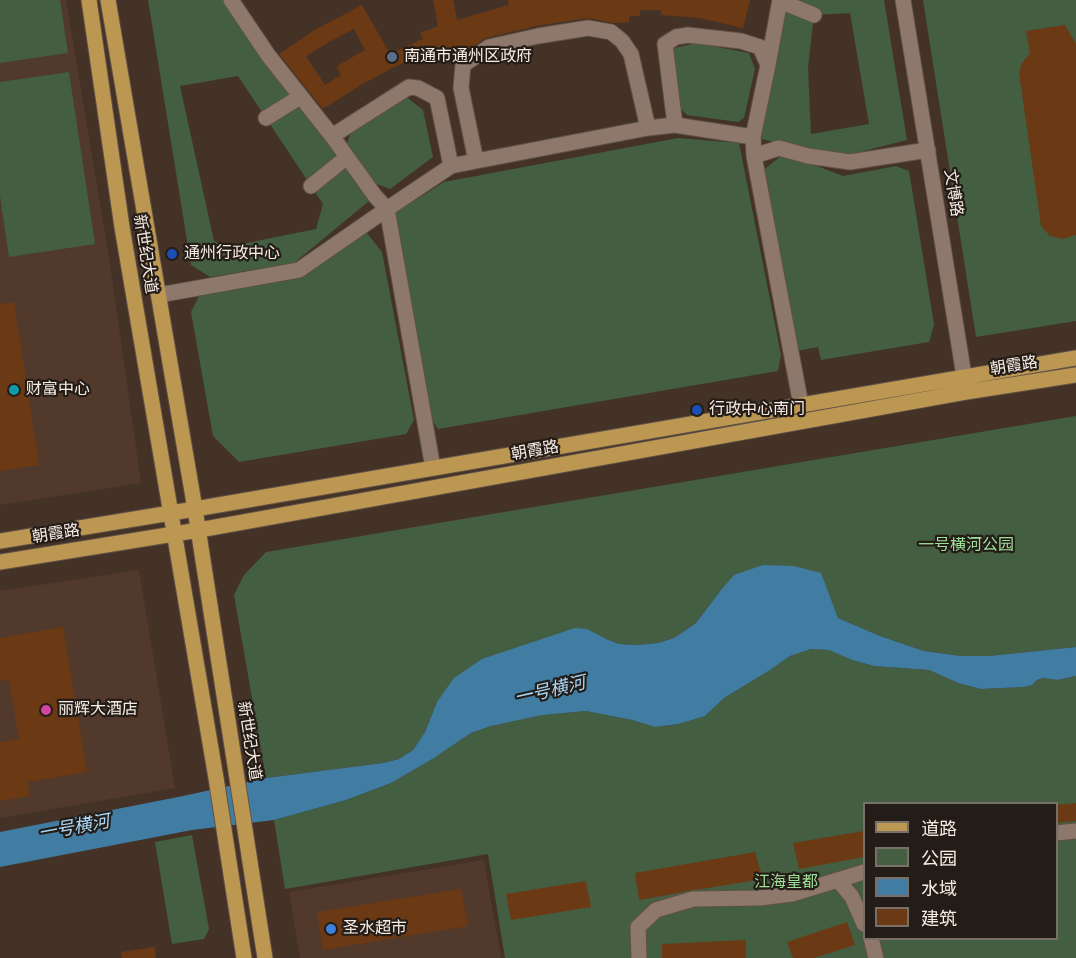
<!DOCTYPE html>
<meta charset="utf-8">
<style>
body{margin:0}
#map{position:relative;width:1076px;height:958px;overflow:hidden;background:#443227;font-family:"Fira Sans Condensed","Noto Sans SC",sans-serif}
canvas{display:block}
.legend{position:absolute;left:863px;top:802px;width:195px;height:138px;box-sizing:border-box;background:#241c17;border:2px solid #796f69;margin:0;padding:8px 10px;list-style:none;font-size:18px;color:#f8ece5}
.legend li{display:flex;align-items:center;gap:12px;height:30px}
.legend b{width:30px;border:2px solid #796f69}
</style>
<div id="map">
<canvas width="1076" height="958"></canvas>
<ul class="legend">
<li><b style="height:8px;background:#bc9752"></b>道路</li>
<li><b style="height:16px;background:#435e41"></b>公园</li>
<li><b style="height:16px;background:#417da3"></b>水域</li>
<li><b style="height:16px;background:#6c3915"></b>建筑</li>
</ul>
</div>
<script>
const ctx = document.querySelector('canvas').getContext('2d');
ctx.lineJoin = 'round';
function fill(path, color) { ctx.fillStyle = color; ctx.fill(path, 'evenodd'); }
const toPath = rows => new Path2D(rows.map(r => 'M' + r).join(''));
function strokePath(path, color, width, dash) { ctx.strokeStyle = color; ctx.lineWidth = width; ctx.lineCap = dash ? 'butt' : 'round'; ctx.setLineDash(dash || []); ctx.stroke(path); }
function drawText(font, color, halo, rows, align = 'center') {
  ctx.font = font + ' "Fira Sans Condensed","Noto Sans SC",sans-serif'; ctx.lineWidth = 4.5; ctx.setLineDash([]); ctx.textBaseline = 'middle'; ctx.strokeStyle = halo; ctx.fillStyle = color; for (const [text, x, y, turn = 0] of rows) {
    ctx.save(); ctx.translate(x, y); ctx.rotate((+turn || 0) * Math.PI / 180); ctx.textAlign = isNaN(turn) ? turn : align; if (halo) ctx.strokeText(text, 0, 0); ctx.fillText(text, 0, 0); ctx.restore();
  }
}
fill(toPath([
 [0,0,66,0,109,257,141,483,0,505],
 [139,570,175,788,0,818,0,591],
 [484,860,501,958,300,958,289,892]
]), '#513a2b');
fill(toPath([
 [0,0,60,0,68,53,0,63],
 [148,0,232,0,375,196,294,263,210,277,191,265],
 [238,76,323,204,316,229,227,247,214,241,180,86],
 [780,0,884,0,907,140,848,155,810,150,753,137],
 [850,13,869,124,811,134,808,68,814,15],
 [923,0,1076,0,1076,321,976,337],
 [696,43,749,53,755,69,744,118,738,122,687,115,678,106,671,52,675,48],
 [69,72,95,244,9,257,0,196,0,82],
 [404,95,423,110,433,157,390,189,374,183,347,143,353,127],
 [678,138,739,143,781,355,778,371,438,429,431,418,393,214,444,182],
 [781,156,804,161,843,176,896,166,909,171,934,324,929,342,821,360,818,347,796,351,762,171],
 [366,232,382,252,414,420,406,434,239,462,213,436,191,312,199,296,301,278],
 [1076,416,1076,647,989,656,961,656,924,651,880,636,838,618,820,573,721,590,696,623,674,638,658,643,636,645,619,644,606,639,437,702,425,732,413,750,399,759,383,763,266,778,234,595,244,575,266,552],
 [811,649,829,650,852,660,874,666,929,670,958,683,981,689,1024,687,1032,685,1037,680,1043,678,1057,680,1076,676,1076,958,505,958,488,854,285,889,274,820,346,800,391,783,434,758,471,733,491,726,543,715,586,711,632,720,655,727,679,724,705,716,724,698,770,670,790,656],
 [864,804,1056,804,1056,938,864,938],
 [192,835,209,929,204,939,172,944,155,842]
]), '#435e41');
fill(toPath([
 [763,565,794,566,821,573,838,618,880,636,924,651,961,656,989,656,1076,647,1076,676,1057,680,1043,678,1037,680,1032,685,1024,687,981,689,958,683,929,670,874,666,852,660,829,650,811,649,790,656,770,670,724,698,705,716,679,724,655,727,632,720,586,711,543,715,491,726,471,733,434,758,391,783,346,800,274,820,192,830,0,867,0,832,183,796,266,778,383,763,399,759,413,750,425,732,437,702,454,678,482,659,575,628,587,629,606,639,619,644,636,645,658,643,674,638,696,623,721,590,734,575]
]), '#417da3');
fill(toPath([
 [433,0,453,0,457,20,509,5,508,0,750,0,743,28,700,18,661,15,661,10,640,10,640,16,629,16,629,22,614,23,587,18,536,26,486,38,468,50,432,61,428,52,394,67,361,85,323,109,279,54,313,31,362,5,390,54,423,39,420,33,438,26],
 [354,29,365,50,337,66,341,75,325,85,306,56,329,42],
 [1065,25,1076,44,1076,235,1062,239,1050,236,1041,226,1019,73,1022,63,1030,53,1026,31],
 [14,302,39,465,0,471,0,304],
 [63,627,87,772,27,782,30,796,0,801,0,742,19,739,9,680,0,681,0,638],
 [1076,803,1076,821,1056,823,1056,805],
 [864,831,864,857,799,869,793,843],
 [755,852,763,879,702,889,691,890,679,893,639,900,635,873],
 [586,881,591,907,511,920,506,894],
 [461,889,468,926,323,950,317,912],
 [847,922,855,945,814,958,793,958,787,942],
 [746,940,746,958,662,958,662,944],
 [155,947,156,958,122,958,121,952]
]), '#6c3915');
const minor = toPath([
 [231,0,268,55,332,136],
 [903,0,966,388],
 [780,1,814,15],
 [768,65,780,0],
 [266,118,300,97],
 [675,125,665,44,676,37,688,35,741,41,760,47,768,65,753,137],
 [754,156,779,148,808,156,850,162,928,150],
 [476,161,648,128],
 [311,186,347,157],
 [159,295,299,270,387,209,375,196,332,136,409,87,418,88,437,98,451,166],
 [433,468,387,209,451,166,476,161,461,88,463,65,489,47,538,36,588,28,611,32,622,41,631,54,648,128,675,125,753,137,754,156,801,405],
 [1056,833,1076,831],
 [838,880,852,897,864,924],
 [871,938,876,958],
 [639,958,638,927,656,910,693,899,759,898,792,894,864,872]
]);
const major = toPath([
 [89,0,122,227,216,778,244,958],
 [108,0,195,509,265,958],
 [0,541,195,509,1076,358],
 [0,562,199,530,966,392,1076,375]
]);
strokePath(minor, '#605147', 17);
strokePath(major, '#605147', 17);
strokePath(minor, '#8d786b', 15);
strokePath(major, '#bc9752', 15);
for (const [x, y, r, color] of [
 [392,57,6,"#5c6f8a"],
 [172,254,6,"#1a4fb4"],
 [14,390,6,"#0f9aa8"],
 [697,410,6,"#1a4fb4"],
 [46,710,6,"#d1479c"],
 [331,929,6,"#3f7fe0"]
]) { const dot = new Path2D(); dot.arc(x, y, r, 0, 2 * Math.PI); ctx.fillStyle = color; ctx.fill(dot); strokePath(dot, '#241c17', 2); }
drawText('16px', '#f8ece5', '#241c17', [
 ["南通市通州区政府",404,57],
 ["通州行政中心",184,254],
 ["财富中心",26,390],
 ["行政中心南门",709,410],
 ["丽辉大酒店",58,710],
 ["圣水超市",343,929]
], 'left');
drawText('16px', '#f8ece5', '#241c17', [
 ["文博路",953,193,81],
 ["新世纪大道",145,254,81],
 ["朝霞路",1014,366,-9],
 ["朝霞路",535,451,-10],
 ["朝霞路",56,534,-9],
 ["新世纪大道",249,741,81]
]);
drawText('16px', '#9edf99', '#241c17', [
 ["一号横河公园",966,546],
 ["江海皇都",786,883]
]);
drawText('italic 18px', '#a7d8fa', '#241c17', [
 ["一号横河",550,691,-13],
 ["一号横河",74,828,-10]
]);
</script>
